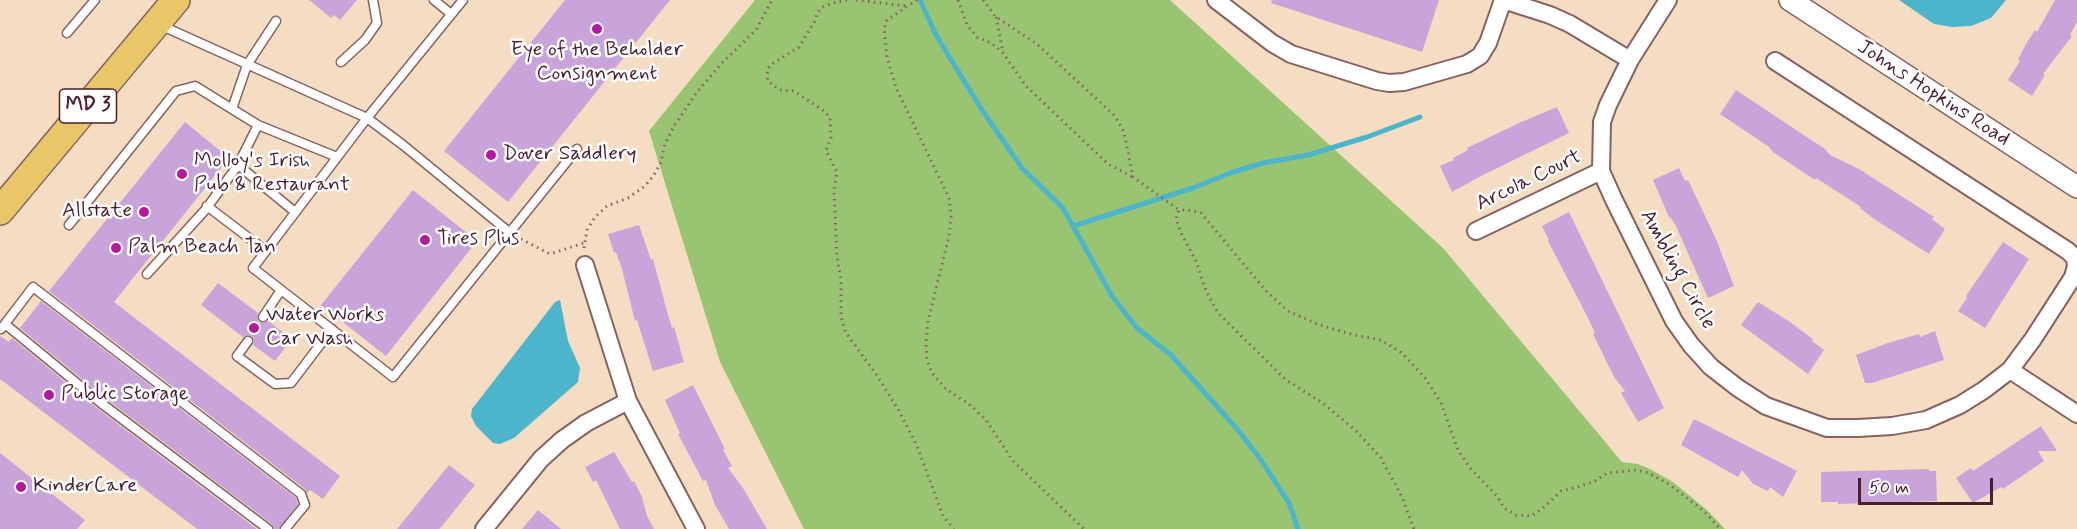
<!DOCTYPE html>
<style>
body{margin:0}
#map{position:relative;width:2077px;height:529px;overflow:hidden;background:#f5ddc3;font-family:Mynerve,sans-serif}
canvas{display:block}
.scale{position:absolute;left:1858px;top:478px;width:135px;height:27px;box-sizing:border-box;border:3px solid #4a1f2b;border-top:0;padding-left:8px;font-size:18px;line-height:21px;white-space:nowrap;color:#4a1f2b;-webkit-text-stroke:4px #fff;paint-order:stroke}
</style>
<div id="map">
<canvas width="2077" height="529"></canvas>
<div class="scale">50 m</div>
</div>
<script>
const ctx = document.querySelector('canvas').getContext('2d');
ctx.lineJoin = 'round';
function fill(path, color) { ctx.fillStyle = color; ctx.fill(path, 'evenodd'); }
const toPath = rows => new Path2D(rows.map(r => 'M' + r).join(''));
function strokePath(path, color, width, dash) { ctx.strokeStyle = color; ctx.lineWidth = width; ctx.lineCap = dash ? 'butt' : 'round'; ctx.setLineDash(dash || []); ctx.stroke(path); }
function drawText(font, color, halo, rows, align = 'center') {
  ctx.font = font + ' Mynerve,sans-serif'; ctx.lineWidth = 5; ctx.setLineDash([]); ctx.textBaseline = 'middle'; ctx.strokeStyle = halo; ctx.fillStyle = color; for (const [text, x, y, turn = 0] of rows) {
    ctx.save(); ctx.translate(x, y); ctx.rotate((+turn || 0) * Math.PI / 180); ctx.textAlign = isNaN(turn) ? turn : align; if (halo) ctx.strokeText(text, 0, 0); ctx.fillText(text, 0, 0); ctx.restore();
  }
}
fill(toPath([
 [755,0,1170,0,1443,248,1622,462,1638,464,1650,469,1673,482,1707,510,1725,529,804,529,720,362,649,131]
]), '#99c572');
fill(toPath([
 [1899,0,2006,0,1991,18,1971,26,1952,27,1934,24],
 [560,300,568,341,580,368,578,382,514,438,500,444,493,443,476,426,471,416,472,409,555,302]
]), '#4cb4cb');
strokePath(toPath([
 [920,0,936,35,980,107,1022,168,1063,208,1112,296,1137,328,1171,355,1238,430,1261,460,1289,503,1298,529],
 [1073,226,1193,188,1230,173,1263,163,1308,155,1367,137,1420,117]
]), '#4cb4cb', 5);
fill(toPath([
 [309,0,357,0,340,20,334,15,331,18],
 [565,0,670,0,508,202,444,151],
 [1272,0,1439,0,1422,52,1271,3],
 [2055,0,2077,0,2077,22,2070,35,2072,36,2043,74,2045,75,2032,96,2008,80,2020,61,2018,60,2026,44,2035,30,2037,32],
 [1736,90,1825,149,1830,155,1859,169,1934,217,1932,219,1945,229,1929,254,1874,219,1860,208,1861,207,1816,178,1815,180,1773,152,1769,147,1720,114],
 [1557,107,1569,133,1481,176,1452,192,1440,166,1454,160,1453,158,1468,150,1467,148,1519,123],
 [185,122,229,158,114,302,340,476,323,499,310,490,307,493,305,489,49,291],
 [1679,168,1685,181,1688,180,1716,239,1734,286,1708,298,1675,224,1670,217,1669,217,1653,180],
 [413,190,477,241,386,356,321,305],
 [1569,212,1664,408,1638,422,1621,393,1625,391,1614,377,1593,334,1595,333,1588,318,1548,241,1549,240,1542,226],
 [639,225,651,260,653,259,667,311,672,328,674,327,684,362,653,371,637,320,635,321,622,269,616,252,614,253,608,234],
 [2003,242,2029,259,1985,328,1958,311,1967,298,1966,296],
 [218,283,258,313,257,317,259,322,263,323,268,321,292,339,275,361,253,345,254,341,252,336,248,335,243,337,201,305],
 [41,301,296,498,298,504,279,529,274,529,272,524,105,398,20,328],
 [1758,302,1787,320,1813,339,1812,341,1824,350,1808,374,1741,325],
 [1935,331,1944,360,1872,383,1865,383,1856,355,1888,343,1919,334,1920,337],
 [0,336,9,342,12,338,97,408,257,529,197,529,0,379],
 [693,385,725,449,723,450,732,466,728,468,743,488,767,529,729,529,715,505,706,480,703,481,678,434,680,433,665,400],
 [1694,419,1797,471,1783,497,1770,487,1768,491,1753,484,1742,470,1738,477,1681,445],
 [2041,426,2057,451,2038,451,2044,461,2003,489,2001,487,1973,503,1956,478,1971,468,1973,471],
 [614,452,632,482,634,481,642,497,647,516,654,529,620,529,596,480,593,482,585,467],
 [0,453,85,520,77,529,0,529],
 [449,465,475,485,442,526,439,529,397,529],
 [1929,469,1929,471,1936,471,1937,501,1838,504,1838,502,1821,502,1821,472],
 [538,510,561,529,522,529]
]), '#c8a4db');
const service = toPath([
 [434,0,451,14],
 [463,0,367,118,253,268,393,377,577,149],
 [160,25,367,118,403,145,509,232],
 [67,33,95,0],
 [341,62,365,40,377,23,373,0],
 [232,109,258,125,337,157],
 [238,165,295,212],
 [207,206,266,251],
 [69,225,176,91,195,86,232,109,247,65,276,21],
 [147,274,206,209,238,165,258,125],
 [263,317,281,290],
 [5,324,101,403,268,529],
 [0,328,1,329,33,287,301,494,305,505,285,529],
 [248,341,237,356,275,384,291,383,332,329]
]);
const minor = toPath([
 [1216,0,1272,43,1291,54,1377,81,1389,83,1404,82,1467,64,1480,56,1488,43,1503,0],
 [1503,0,1550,15,1570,24,1630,60],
 [1668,0,1630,60,1608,105,1602,122,1601,171,1614,200,1674,321,1691,345,1711,367,1738,388,1766,406,1827,428,1858,428,1892,426,1926,420,1960,405,1984,390,2010,370,2033,339,2073,277,2076,266,2075,258,2068,251,1775,61],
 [1476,231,1601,171],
 [585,265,628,401,696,529],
 [2010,370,2077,414],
 [484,529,541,459,562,440,586,423,628,401]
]);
const tertiary = toPath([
 [1790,0,2077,187]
]);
const trunk = toPath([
 [0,211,176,0]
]);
strokePath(service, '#866260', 11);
strokePath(minor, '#866260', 20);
strokePath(tertiary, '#866260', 24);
strokePath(trunk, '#866260', 30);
strokePath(toPath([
 [847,0,833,3,823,7,817,13,815,21,799,47,772,64,768,68,767,75,768,81,774,86,781,90,794,91,824,111,830,118,831,137,826,151,837,172,834,190,837,257,841,280,841,317,846,333,876,374,898,409,917,446,943,516,954,529],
 [856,0,906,6],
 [917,0,887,20,884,29,887,57,897,90,949,198,951,216,949,236,928,321,926,343,927,360,932,373,946,389,969,404,986,420,1013,461,1084,529],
 [958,0,967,25,977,37,991,43,1003,53,1026,86,1108,164,1133,177],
 [983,0,996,17,1037,44,1115,116,1124,132,1133,177,1179,210],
 [996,17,1003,52],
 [521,239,550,254,584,243],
 [584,248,587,230,595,217,607,206,628,198,645,186,654,175,661,162,665,144,674,126,697,92,722,63,756,30,772,0],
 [1414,529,1402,497,1381,458,1356,431,1323,403,1286,380,1218,313,1206,291,1196,261,1181,233,1176,218,1179,210,1188,210,1201,213,1267,292,1288,311,1317,324,1354,335,1381,340,1402,353,1426,379,1441,403,1458,450,1470,468,1497,496,1504,508,1516,515,1531,516,1542,509,1561,491,1578,487,1595,481,1607,473,1636,470,1649,473,1670,485,1705,512,1720,529]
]), '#866260', 3, [1.5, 4.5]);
strokePath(service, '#fff', 8);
strokePath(minor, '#fff', 16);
strokePath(tertiary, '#fff', 21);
strokePath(trunk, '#e9c769', 27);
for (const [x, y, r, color] of [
 [597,29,6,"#b5179e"],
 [491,155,6,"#b5179e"],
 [182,174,6,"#b5179e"],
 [144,212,6,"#b5179e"],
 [425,240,6,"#b5179e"],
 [116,248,6,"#b5179e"],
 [254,328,6,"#b5179e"],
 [49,395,6,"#b5179e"],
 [21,487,6,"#b5179e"]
]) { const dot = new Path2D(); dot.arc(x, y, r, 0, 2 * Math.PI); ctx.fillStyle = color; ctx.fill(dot); strokePath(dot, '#fff', 2); }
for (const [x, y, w] of [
 [88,106,57]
]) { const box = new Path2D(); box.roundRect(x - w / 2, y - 17, w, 34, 4.5); ctx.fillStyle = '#fff'; ctx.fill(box); strokePath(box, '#4a1f2b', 1.5); }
drawText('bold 20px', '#4a1f2b', null, [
 ["MD 3",88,106]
]);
drawText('21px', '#4a1f2b', '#fff', [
 ["Eye of the Beholder",597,51,"center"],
 ["Consignment",597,75,"center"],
 ["Dover Saddlery",503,155],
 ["Molloy's Irish",194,162],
 ["Pub & Restaurant",194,186],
 ["Allstate",132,212,"right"],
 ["Tires Plus",437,240],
 ["Palm Beach Tan",128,248],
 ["Water Works",266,316],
 ["Car Wash",266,340],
 ["Public Storage",61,395],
 ["KinderCare",33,487]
], 'left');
drawText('21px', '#4a1f2b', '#fff', [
 ["Johns Hopkins Road",1933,94,33],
 ["Arcola Court",1529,181,-26],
 ["Ambling Circle",1677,270,61]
]);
</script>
